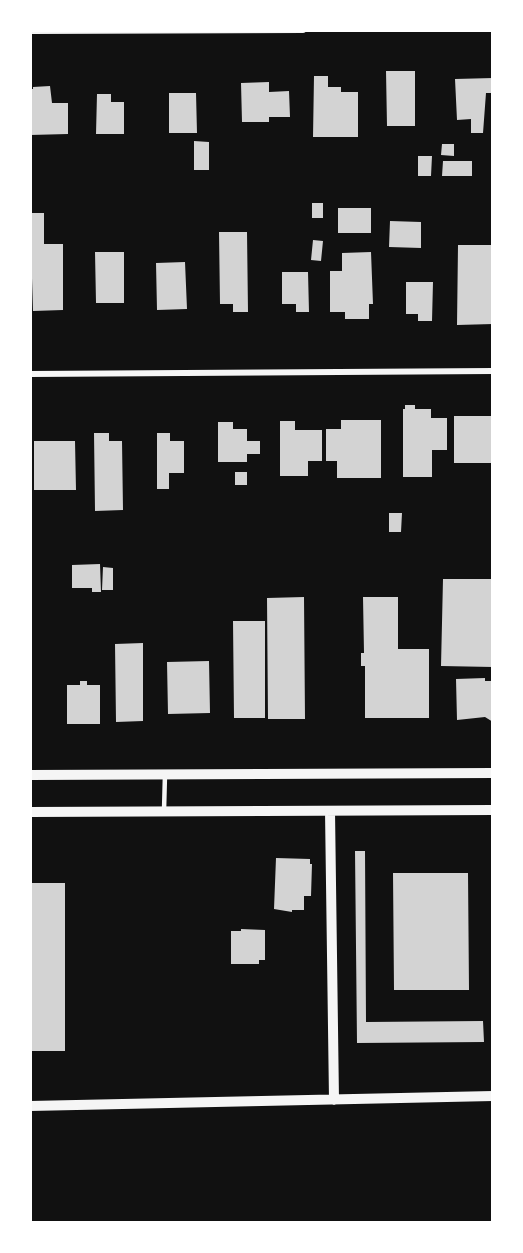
<!DOCTYPE html>
<style>
body{margin:0}
#map{position:relative;width:523px;height:1253px;overflow:hidden;background:#111;font-family:Manrope,sans-serif}
canvas{display:block}
.frame{position:absolute;inset:0;border:32px solid #fff;pointer-events:none}
</style>
<div id="map">
<canvas width="523" height="1253"></canvas>
<div class="frame"></div>
</div>
<script>
const ctx = document.querySelector('canvas').getContext('2d');
ctx.lineJoin = 'round';
function fill(path, color) { ctx.fillStyle = color; ctx.fill(path, 'evenodd'); }
const toPath = rows => new Path2D(rows.map(r => 'M' + r).join(''));
function strokePath(path, color, width, dash) { ctx.strokeStyle = color; ctx.lineWidth = width; ctx.lineCap = dash ? 'butt' : 'round'; ctx.setLineDash(dash || []); ctx.stroke(path); }
fill(toPath([
 [386,71,415,71,415,126,387,126],
 [314,76,328,76,328,87,341,87,341,92,358,92,358,137,313,137],
 [493,78,493,93,486,93,483,133,471,133,471,119,457,120,455,79],
 [269,82,269,92,289,91,290,117,269,117,269,122,242,122,241,83],
 [50,86,52,103,68,103,68,134,30,135,30,89,33,89,33,87],
 [169,93,196,93,197,133,169,133],
 [97,94,111,94,111,102,124,102,124,134,96,134],
 [194,141,209,142,209,170,194,170],
 [442,144,454,144,454,156,441,155],
 [418,156,432,156,431,176,418,176],
 [443,161,472,161,472,176,442,176],
 [312,203,323,203,323,218,312,218],
 [338,208,371,208,371,233,338,233],
 [30,213,44,213,44,244,63,244,63,310,33,311],
 [390,221,421,222,421,248,389,247],
 [219,232,247,232,248,312,233,312,233,304,220,304],
 [313,240,323,241,321,261,311,260],
 [458,245,493,245,493,324,457,325],
 [95,252,124,252,124,303,96,303],
 [371,252,373,304,369,304,369,319,345,319,345,312,330,312,330,271,342,271,342,253],
 [185,262,187,309,157,310,156,263],
 [282,272,308,272,309,312,296,312,296,304,282,304],
 [406,282,433,282,432,321,418,321,418,314,406,314],
 [405,405,415,405,415,409,431,409,431,418,447,418,447,450,432,450,432,477,403,477,403,409,405,409],
 [454,416,493,416,493,463,454,463],
 [341,420,381,420,381,478,337,478,337,461,326,461,326,429,341,429],
 [280,421,295,421,295,430,322,430,322,461,308,461,308,476,280,476],
 [218,422,233,422,233,429,247,429,247,441,260,441,260,454,247,454,247,462,218,462],
 [94,433,109,433,109,441,122,441,123,510,95,511],
 [157,433,170,433,170,441,184,441,184,473,169,473,169,489,157,489],
 [34,441,75,441,76,490,34,490],
 [235,472,247,472,247,485,235,485],
 [389,513,402,513,401,532,389,532],
 [100,564,101,592,92,592,92,588,72,588,72,565],
 [103,567,113,568,113,590,102,590],
 [443,579,493,579,493,667,441,666],
 [304,597,305,719,268,719,267,598],
 [363,597,398,597,398,649,429,649,429,718,365,718,365,666,361,666,361,653,364,653],
 [233,621,265,621,265,718,234,718],
 [143,643,143,721,116,722,115,644],
 [209,661,210,713,168,714,167,662],
 [485,678,485,681,493,681,493,722,485,717,457,720,456,679],
 [80,681,87,681,87,685,100,685,100,724,67,724,67,685,80,685],
 [355,851,365,851,366,1022,483,1021,484,1042,357,1043],
 [276,858,310,859,310,864,312,864,311,896,304,896,304,910,292,910,292,912,274,909],
 [393,873,468,873,469,990,394,990],
 [30,883,65,883,65,1051,30,1051],
 [241,929,265,930,265,960,259,960,259,964,231,964,231,931,241,931]
]), '#d3d3d3');
strokePath(toPath([
 [164,811,165,774]
]), '#f5f5f5', 4.5);
strokePath(toPath([
 [30,31,303,30],
 [30,374,493,371]
]), '#f5f5f5', 6);
strokePath(toPath([
 [30,775,493,773],
 [330,811,334,1100],
 [30,812,493,810],
 [30,1106,493,1096]
]), '#f5f5f5', 10);
</script>
